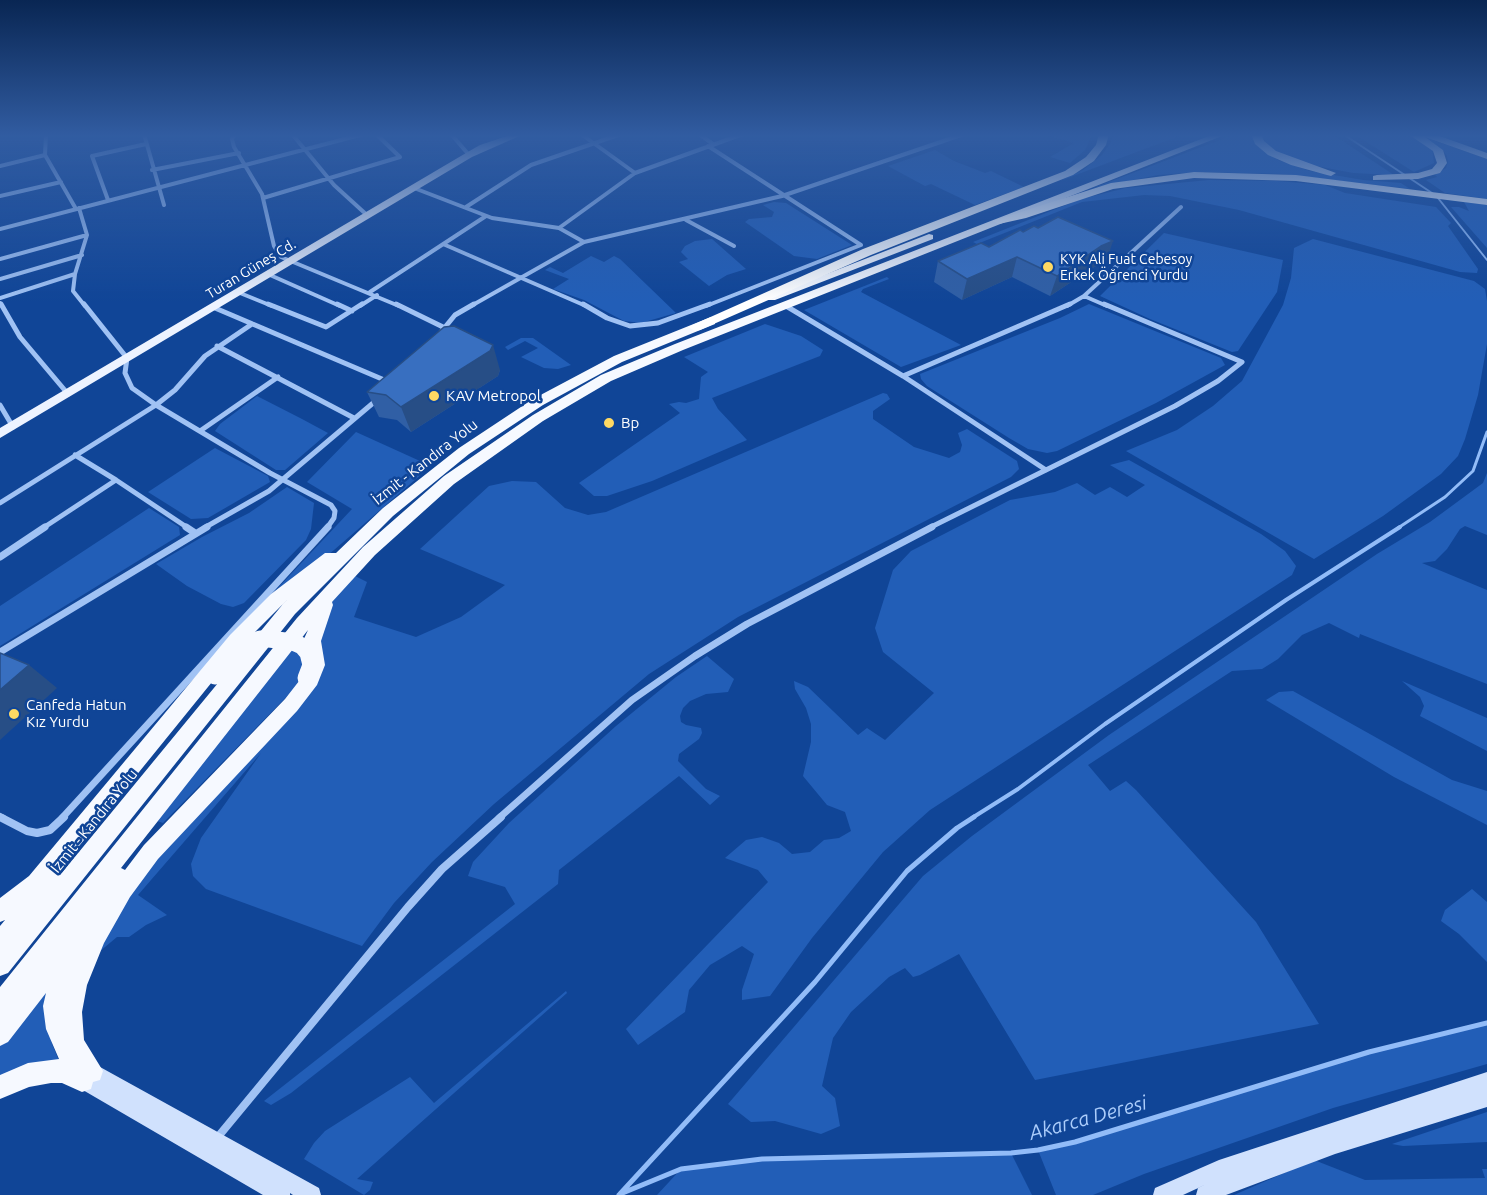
<!DOCTYPE html>
<meta charset="utf-8">
<style>
body{margin:0}
canvas{display:block;background:#104597}
</style>
<canvas width="1487" height="1195"></canvas>
<script>
const ctx = document.querySelector('canvas').getContext('2d');
ctx.lineJoin = 'round';
function fill(path, color) { ctx.fillStyle = color; ctx.fill(path, 'evenodd'); }
const toPath = rows => new Path2D(rows.map(r => 'M' + r).join(''));
function strokePath(path, color, width, dash) { ctx.strokeStyle = color; ctx.lineWidth = width; ctx.lineCap = dash ? 'butt' : 'round'; ctx.setLineDash(dash || []); ctx.stroke(path); }
function drawText(font, color, halo, rows, align = 'center') {
  ctx.font = font + ' Ubuntu,sans-serif'; ctx.lineWidth = 5; ctx.setLineDash([]); ctx.textBaseline = 'middle'; ctx.strokeStyle = halo; ctx.fillStyle = color; for (const [text, x, y, turn = 0] of rows) {
    ctx.save(); ctx.translate(x, y); ctx.rotate((+turn || 0) * Math.PI / 180); ctx.textAlign = isNaN(turn) ? turn : align; if (halo) ctx.strokeText(text, 0, 0); ctx.fillText(text, 0, 0); ctx.restore();
  }
}
fill(toPath([
 [1042,134,1092,134,1085,150,1070,163,1050,157,1074,143],
 [1113,134,1184,134,1060,181,1083,170,1102,155,1112,141],
 [1236,134,1250,134,1254,142,1263,151,1278,160,1310,171,1363,180,1401,183,1410,189,1283,174,1199,172,1158,175,1093,188],
 [1261,134,1332,134,1394,175,1353,173,1306,164,1277,152,1267,145],
 [1354,134,1407,134,1432,147,1434,163,1414,172],
 [1426,138,1487,159,1487,199,1445,193,1426,180,1437,177,1435,175,1446,168,1448,162,1447,156,1442,149],
 [935,150,954,161,985,173,991,171,1024,187,975,205,931,184,925,186,888,166],
 [1209,180,1277,181,1325,185,1345,193,1436,207,1451,223,1448,226,1478,269,1477,273,1460,272,1239,210,1170,196,1144,195,1082,202,977,244,973,242,1081,199,1126,188],
 [774,202,786,203,852,245,817,259,794,256,745,222,749,219,772,217,774,212,763,205],
 [1464,202,1487,205,1487,248,1451,207,1459,207,1469,211],
 [1164,233,1283,260,1277,292,1238,351,1232,352,1150,319,1100,296],
 [712,239,746,269,727,275,709,286,679,262,688,259,681,252,685,246,695,241],
 [1313,239,1474,281,1485,289,1487,301,1487,344,1478,395,1465,439,1458,456,1441,474,1383,516,1314,559,1126,451,1177,430,1213,406,1242,381,1283,305,1291,278,1294,248],
 [591,256,604,262,614,256,620,259,676,313,641,323,624,321,584,300,553,289,569,279,545,270,550,267,563,273],
 [887,277,889,279,863,289,861,292,961,345,901,367,804,310],
 [1089,304,1221,358,1225,365,1156,403,1057,451,1047,453,1028,449,1009,438,927,386,921,379,920,374,1060,318],
 [765,324,801,336,823,350,820,356,712,398,718,409,747,440,652,481,607,496,594,496,579,483,680,413,669,404,679,402,686,403,699,399,701,377,708,372,684,357],
 [521,338,533,338,571,365,558,369,544,368,521,357,538,348,525,341,508,350,505,347],
 [883,393,887,394,890,399,873,411,873,419,914,447,949,458,960,452,962,445,958,433,967,429,1017,461,1019,469,1011,477,738,617,649,674,494,804,432,862,394,903,362,946,206,889,193,876,191,864,201,838,261,753,138,895,167,915,146,925,129,937,117,937,93,957,75,1028,90,955,117,903,304,693,322,616,351,574,367,582,354,617,416,637,461,617,505,585,420,549,489,486,512,481,536,482,565,508,588,515,606,512],
 [257,396,302,419,328,433,285,470,276,470,215,431,220,424],
 [356,432,431,466,334,550,274,598,230,639,352,509,307,482],
 [215,448,268,476,270,482,208,518,191,519,148,492],
 [1129,460,1261,534,1285,551,1296,566,1292,575,930,810,883,852,812,938,770,996,742,1000,742,990,754,954,742,946,710,965,689,990,685,1012,638,1045,626,1029,768,882,758,870,725,858,746,840,762,837,779,843,792,854,810,852,824,840,839,838,851,831,845,812,827,805,803,776,811,742,811,724,806,708,795,689,794,681,808,687,858,735,867,728,885,740,934,693,883,652,875,628,893,570,911,551,1010,500,1055,492,1077,483,1095,495,1110,487,1127,497,1145,485,1110,465],
 [1487,473,1487,535,1465,526,1460,529,1447,549,1435,561,1422,563,1487,590,1487,684,1360,634,1359,638,1329,623,1302,635,1278,659,1262,669,1232,671,1088,765,1110,791,1126,781,1136,790,1256,922,1319,1024,1035,1080,959,954,920,975,913,977,905,968,889,977,851,1012,833,1038,822,1086,835,1098,840,1126,821,1134,775,1121,751,1122,728,1104,923,876,972,836,1109,735,1377,554,1430,522,1483,483],
 [287,487,314,503,311,529,306,540,244,603,233,607,221,604,187,586,156,564,202,537,249,513],
 [149,508,179,527,180,535,0,646,0,606],
 [291,645,306,661,298,685,163,823,154,820],
 [707,656,734,679,728,692,706,694,690,701,683,708,680,716,681,722,686,725,701,728,702,733,699,739,679,754,678,761,706,789,720,796,710,805,679,776,559,870,558,884,291,1093,271,1105,264,1101,515,904,505,887,468,876,473,862,509,823,616,726,676,677],
 [1402,681,1487,718,1487,751,1420,716,1424,706,1420,697],
 [1293,691,1452,780,1487,791,1487,825,1394,777,1266,700,1279,692],
 [1472,889,1487,902,1487,962,1459,934,1441,921,1445,910],
 [58,961,48,1018,52,1044,60,1063,0,1076,0,1039],
 [566,991,567,993,357,1179,373,1182,370,1190,364,1195,304,1159,314,1143,325,1131,410,1077,434,1103],
 [1487,1023,1487,1064,1333,1108,1144,1174,1093,1195,1056,1195,1038,1150,1075,1142,1369,1052],
 [1487,1112,1487,1142,1403,1146,1392,1144],
 [1011,1153,1032,1195,657,1195,681,1169,762,1159],
 [1314,1160,1365,1180,1485,1178,1482,1169,1487,1169,1487,1195,1234,1195]
]), '#225eb7');
strokePath(toPath([
 [1343,134,1432,193],
 [1438,198,1487,260]
]), '#92bcf8', 2);
strokePath(toPath([
 [1398,528,1445,497,1473,471,1487,432]
]), '#92bcf8', 3);
strokePath(toPath([
 [972,818,1018,789,1105,724,1286,600,1400,527]
]), '#92bcf8', 4);
strokePath(toPath([
 [620,1194,681,1169,762,1159,1011,1153,1038,1150,1075,1142,1369,1052,1487,1023],
 [619,1195,815,982,907,871,957,828,974,817]
]), '#92bcf8', 5);
strokePath(toPath([
 [46,134,45,155,76,209],
 [144,134,164,205],
 [235,134,232,139,234,147,262,194,274,246,281,257,399,306],
 [292,134,334,185,368,216],
 [451,134,469,155],
 [581,134,635,173],
 [699,134,713,144],
 [0,166,45,155],
 [152,170,239,153],
 [414,188,492,218,559,228,584,242],
 [0,196,61,182],
 [263,198,400,157,376,134],
 [108,200,92,156,146,144],
 [466,207,531,165,621,134],
 [79,208,87,235,75,274,73,291,85,306],
 [686,220,734,246],
 [559,228,635,173,743,134],
 [0,229,364,134],
 [443,244,586,306],
 [0,259,87,235],
 [270,275,340,306],
 [0,279,82,255],
 [370,292,486,216],
 [240,293,272,306],
 [1084,296,1107,306],
 [0,298,75,274],
 [0,303,2,306],
 [360,306,377,295],
 [471,306,584,242,782,196,964,134],
 [706,306,861,245,708,146],
 [1067,306,1084,296,1181,207]
]), '#a0c2f4', 4);
strokePath(toPath([
 [1,304,20,337,68,394],
 [84,304,127,358,125,373,132,388,156,405,270,473,331,505,335,511,334,518,327,528],
 [268,304,326,327,362,304],
 [337,304,352,311],
 [396,304,443,327],
 [583,304,607,318,630,326,658,323,710,304],
 [786,306,903,376,1046,470],
 [215,308,389,382],
 [437,337,455,315,474,304],
 [217,346,354,418],
 [903,376,1070,304],
 [0,405,13,427],
 [200,431,278,377],
 [75,455,116,480],
 [0,503,156,405,175,390,205,356,252,324],
 [43,528,116,480,188,528],
 [204,528,269,491,379,398],
 [929,528,1175,406,1218,381,1242,362,1104,304]
]), '#a0c2f4', 5);
strokePath(toPath([
 [186,527,195,533],
 [0,557,45,527],
 [0,652,207,527],
 [0,817,3,818],
 [62,818,328,527],
 [499,818,632,700,695,656,747,624,932,527]
]), '#a0c2f4', 7);
strokePath(toPath([
 [0,817,27,831,37,833,50,830,64,817],
 [217,1138,408,907,442,869,501,817]
]), '#a0c2f4', 8);
fill(toPath([
 [91,1062,319,1188,321,1195,293,1195,290,1193,290,1195,263,1195,76,1086,73,1080,76,1074,82,1071,85,1065,91,1062],
 [1487,1072,1487,1107,1335,1154,1226,1195,1196,1195,1198,1188,1209,1183,1183,1195,1153,1195,1155,1188,1219,1160,1487,1072]
]), '#d0e1fd');
fill(toPath([
 [513,134,524,134,472,157,0,438,0,428,466,153,480,145,513,134]
]), '#edf3ff');
fill(toPath([
 [1214,134,1227,134,683,350,611,381,543,421,454,484,375,555,332,602,333,605,321,641,325,665,317,685,297,711,158,859,130,897,104,943,87,985,82,1012,84,1040,103,1071,100,1080,93,1082,91,1089,82,1092,62,1083,51,1083,29,1087,0,1099,0,1075,28,1063,59,1059,46,1029,43,1006,46,993,8,1042,0,1046,0,987,297,618,363,547,444,476,533,415,601,375,675,344,1214,134],
 [308,630,303,641,307,665,303,676,285,699,144,845,125,870,121,868,308,630],
 [929,234,933,235,933,239,775,300,767,300,765,298,929,234],
 [711,317,715,318,715,324,622,362,543,405,469,454,393,516,295,614,8,973,0,976,0,926,5,920,0,922,0,898,29,876,230,635,271,594,325,553,336,553,383,508,459,448,533,399,614,356,711,317],
 [288,599,283,604,60,875,58,872,242,645,288,599]
]), '#f6f9ff');
fill(toPath([
 [1099,134,1109,134,1106,145,1094,161,1073,175,871,255,700,330,695,331,688,327,863,249,1065,171,1086,157,1096,145,1099,134],
 [1251,134,1261,134,1264,141,1276,151,1336,173,1331,176,1327,175,1291,165,1268,155,1255,144,1251,134],
 [1408,134,1434,134,1487,153,1487,159,1425,137,1443,150,1447,163,1440,173,1418,179,1373,180,1373,176,1377,175,1418,173,1432,169,1437,163,1433,151,1408,134],
 [1194,172,1296,175,1487,199,1487,205,1296,181,1194,178,1113,189,1026,218,999,224,993,221,1111,183,1194,172]
]), '#fff');
strokePath(toPath([
 [215,676,235,652,245,644,260,639,269,639,293,642,302,646,308,653,311,665,306,678]
]), '#f6f9ff', 17);
fill(toPath([
 [989,247,1106,262,1094,267,1050,296,1012,277,962,300,934,282,938,261],
 [500,370,498,376,411,432,397,420,379,417,367,392]
]), '#305fa5');
fill(toPath([
 [1113,241,1106,262,1094,267,1050,296,1057,276,1101,246],
 [1017,257,1012,277,962,300,967,279],
 [493,345,500,370,498,376,411,432,401,407],
 [29,665,57,688,0,740,0,690]
]), '#274e86');
const building = toPath([
 [1058,217,1113,241,1101,246,1057,276,1017,257,967,279,938,261,981,243,989,247,1020,230,1023,232,1034,226,1038,228,1058,217],
 [454,326,493,345,490,351,401,407,386,395,367,392,444,327,454,326],
 [0,653,29,665,0,690,0,653]
]);
fill(building, '#386fc0');
strokePath(building, '#274e86', 1.5);
const sky = ctx.createLinearGradient(0, 0, 0, 301);
sky.addColorStop(0, '#092653');
sky.addColorStop(0.45, '#315ca1');
sky.addColorStop(1, '#315ca100');
ctx.fillStyle = sky;
ctx.fillRect(0, 0, 1487, 301);
for (const [x, y, r, color] of [
 [1048,267,6,"#ffd963"],
 [434,396,6,"#ffd963"],
 [609,423,6,"#ffd963"],
 [14,714,6,"#ffd963"]
]) { const dot = new Path2D(); dot.arc(x, y, r, 0, 2 * Math.PI); ctx.fillStyle = color; ctx.fill(dot); strokePath(dot, '#104597', 2); }
drawText('14px', '#fff', '#104597', [
 ["KYK Ali Fuat Cebesoy",1060,259],
 ["Erkek Öğrenci Yurdu",1060,275]
], 'left');
drawText('14px', '#fff', '#104597', [
 ["Turan Güneş Cd.",251,269,-31]
]);
drawText('15px', '#fff', '#104597', [
 ["KAV Metropol",446,396],
 ["Bp",621,423],
 ["Canfeda Hatun",26,705],
 ["Kız Yurdu",26,722]
], 'left');
drawText('15px', '#fff', '#104597', [
 ["İzmit - Kandıra Yolu",425,462,-38],
 ["İzmit - Kandıra Yolu",94,821,-51]
]);
drawText('italic 20px', '#accdfb', '#104597', [
 ["Akarca Deresi",1088,1118,-15]
]);
</script>
